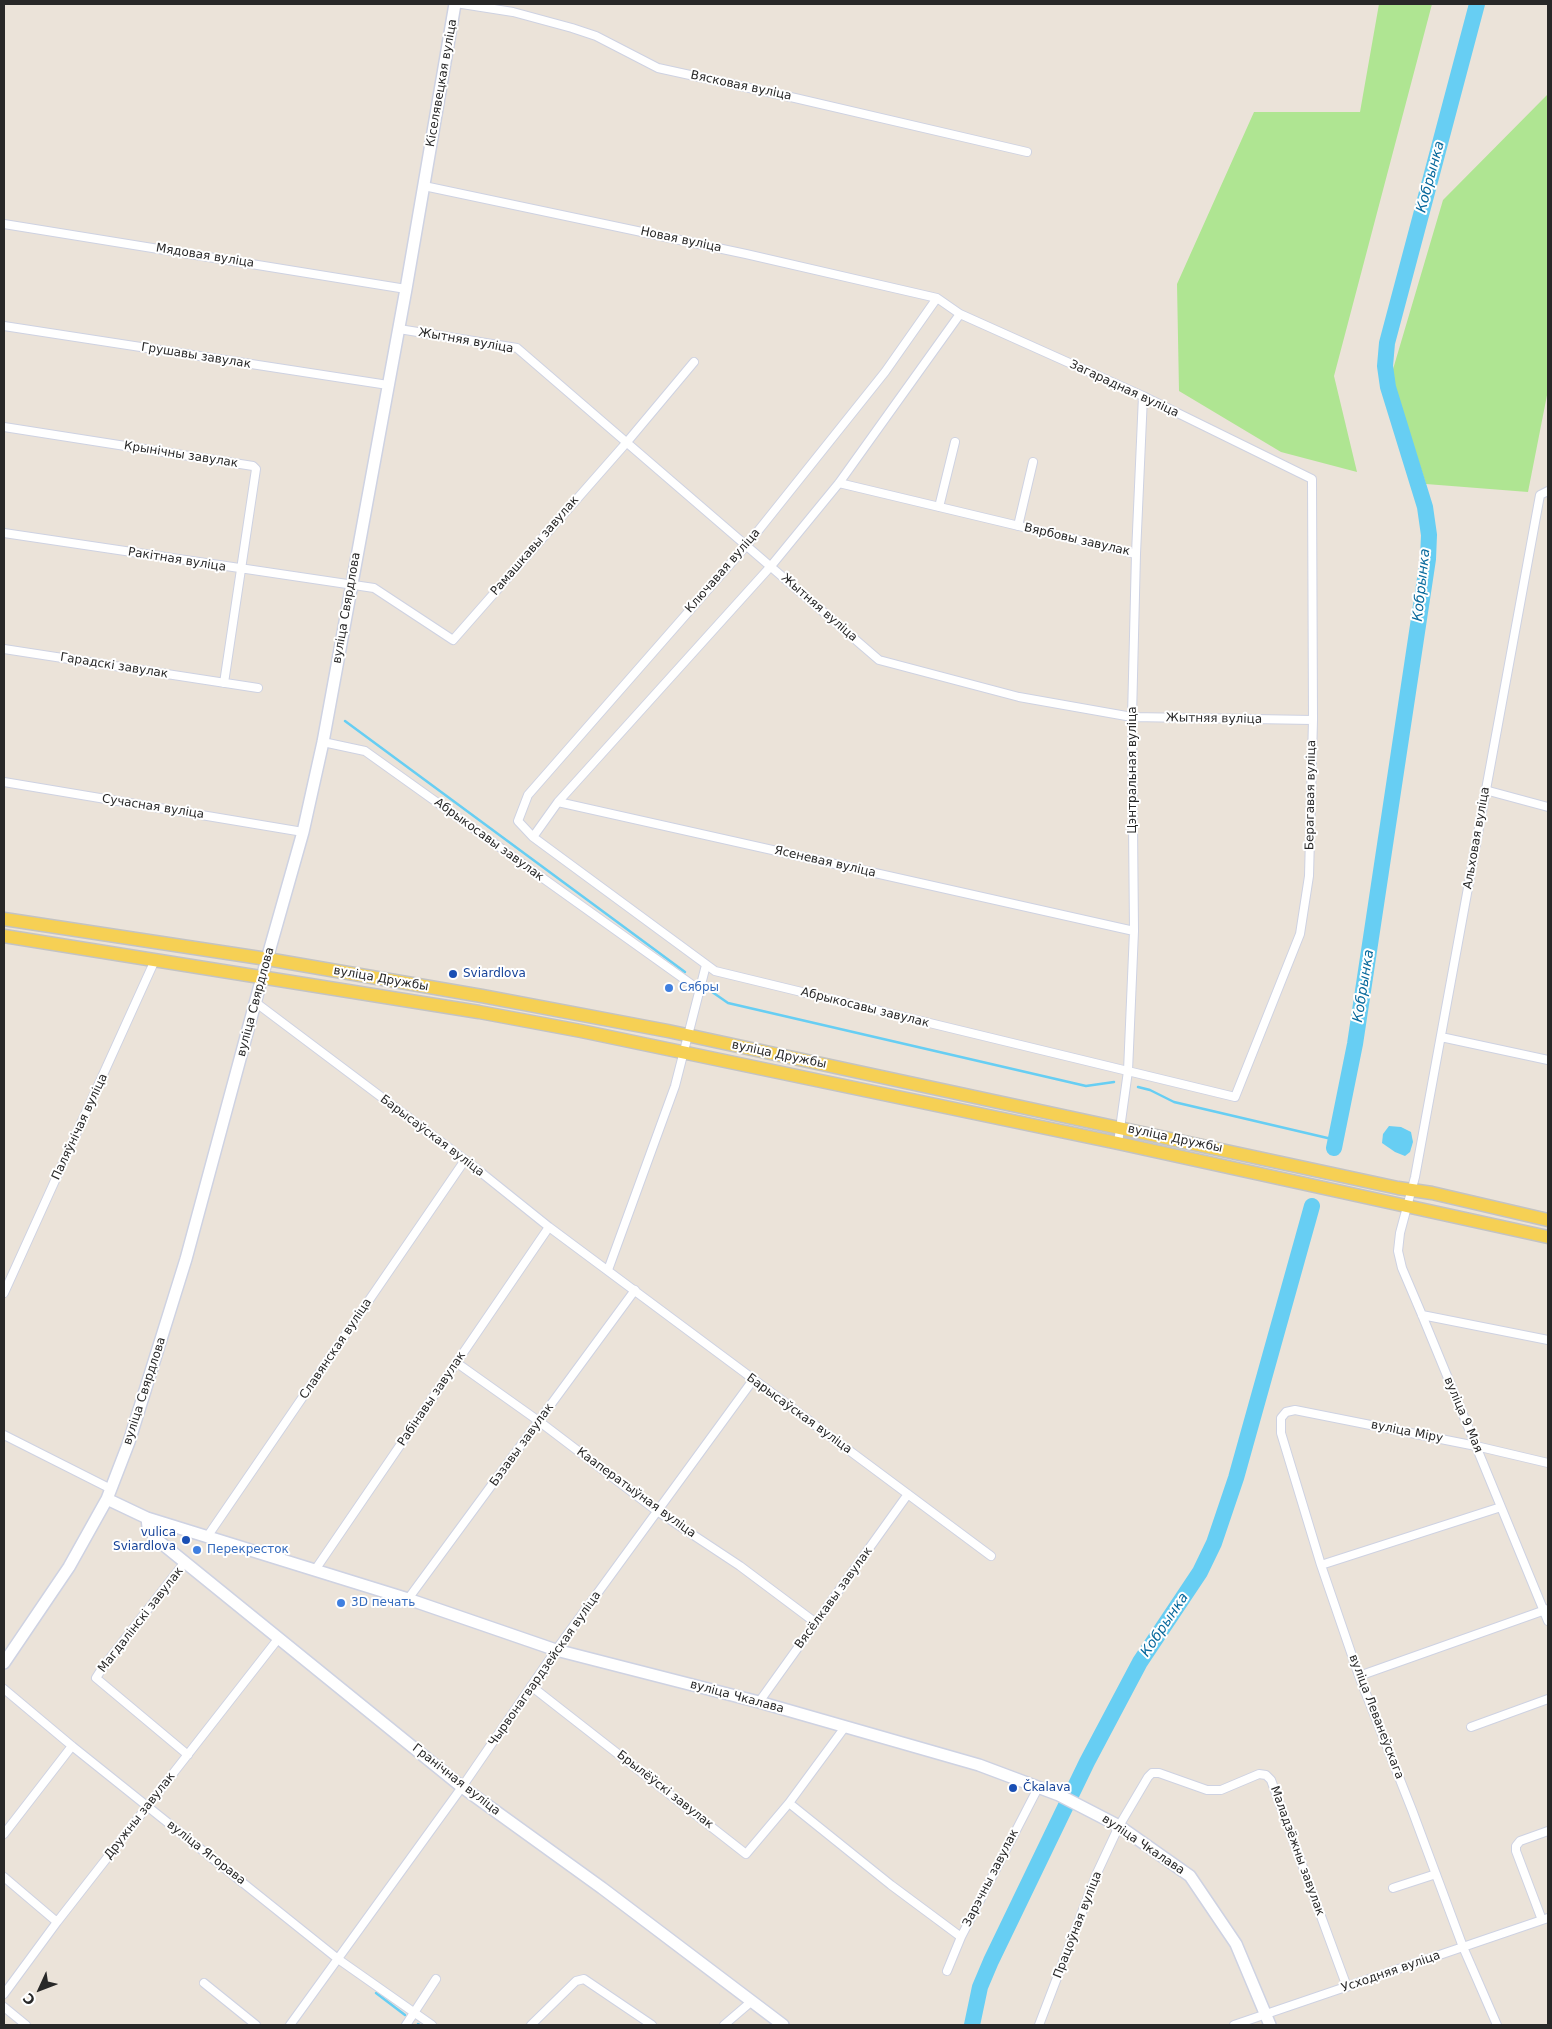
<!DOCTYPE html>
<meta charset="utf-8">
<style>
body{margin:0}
#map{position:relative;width:1552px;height:2029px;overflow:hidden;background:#ebe3d9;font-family:"DejaVu Sans",sans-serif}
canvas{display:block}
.frame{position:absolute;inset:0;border:5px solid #282828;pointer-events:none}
.north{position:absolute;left:15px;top:1964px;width:50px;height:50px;-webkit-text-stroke:4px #fff;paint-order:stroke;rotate:227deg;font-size:14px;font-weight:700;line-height:20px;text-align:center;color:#282828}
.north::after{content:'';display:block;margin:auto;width:18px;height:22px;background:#282828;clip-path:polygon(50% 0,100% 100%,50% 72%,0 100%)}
</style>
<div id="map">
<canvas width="1552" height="2029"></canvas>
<div class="frame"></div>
<div class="north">С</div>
</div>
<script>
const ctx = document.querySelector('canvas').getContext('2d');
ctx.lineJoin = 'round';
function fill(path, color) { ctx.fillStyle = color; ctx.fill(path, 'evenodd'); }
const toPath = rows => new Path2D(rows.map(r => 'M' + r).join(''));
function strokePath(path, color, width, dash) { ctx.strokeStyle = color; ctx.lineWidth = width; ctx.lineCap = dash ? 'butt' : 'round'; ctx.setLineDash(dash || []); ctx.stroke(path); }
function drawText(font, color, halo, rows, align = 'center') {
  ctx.font = font + ' "DejaVu Sans",sans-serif'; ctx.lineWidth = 4; ctx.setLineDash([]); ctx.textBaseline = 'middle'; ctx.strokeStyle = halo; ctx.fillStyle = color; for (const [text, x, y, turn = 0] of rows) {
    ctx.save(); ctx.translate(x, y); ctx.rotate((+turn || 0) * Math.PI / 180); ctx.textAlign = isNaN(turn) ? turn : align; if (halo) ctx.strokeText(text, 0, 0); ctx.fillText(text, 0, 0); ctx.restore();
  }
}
fill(toPath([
 [1379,4,1432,4,1334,376,1357,472,1281,452,1179,391,1177,284,1254,112,1360,112],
 [1548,94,1548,390,1528,492,1426,484,1391,376,1443,200]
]), '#afe592');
fill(toPath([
 [1389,1126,1401,1127,1411,1132,1413,1142,1410,1152,1405,1156,1395,1152,1382,1143,1383,1134]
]), '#67cef3');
strokePath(toPath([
 [345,721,685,972],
 [705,987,728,1003,1086,1086,1114,1082],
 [1138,1087,1150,1090,1174,1102,1336,1140],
 [376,1993,405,2015],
 [418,2024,420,2025]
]), '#67cef3', 2.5);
strokePath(toPath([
 [1334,1148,1355,1044,1428,559,1429,535,1425,507,1388,387,1385,366,1387,343,1477,4],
 [972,2025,980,1987,991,1961,1087,1762,1140,1662,1200,1572,1214,1543,1236,1478,1312,1206]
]), '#67cef3', 16);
const street = toPath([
 [462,4,513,12,572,28,596,36,658,68,795,98,1027,152],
 [424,186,746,254,937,298,960,314,1143,396,1312,479,1313,720,1309,876,1300,934,1235,1097,715,971,533,837,518,821,528,795,746,546,885,372,937,298],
 [4,224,406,289],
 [4,326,388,385],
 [399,329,517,348,879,660,1019,697,1132,717,1313,720],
 [4,427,253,466,256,469,224,683],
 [839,483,1136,554],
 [1548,491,1540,495,1415,1177,1400,1233,1398,1251,1402,1268,1422,1315,1548,1621],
 [939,507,955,442],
 [1018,526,1033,462],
 [4,533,374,588,453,640,627,442,694,362],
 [4,649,258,688],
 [323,742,365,751,698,989],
 [4,782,303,832],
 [1485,790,1548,807],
 [558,802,771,566,839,483,960,314],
 [533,837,558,802,1134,931],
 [255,1002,473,1166,549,1227,991,1556],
 [1441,1037,1548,1060],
 [1118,1143,1128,1071,1134,931,1132,717,1136,554,1143,396],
 [608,1270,675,1086,706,965],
 [4,1293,155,960],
 [1422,1315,1548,1340],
 [457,1363,540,1422,657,1511,740,1566,816,1623],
 [4,1435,111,1489],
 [207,1537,465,1160],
 [184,1563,103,1667,96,1678,188,1755],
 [1321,1565,1501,1507],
 [315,1570,549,1227],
 [408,1599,635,1290],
 [1359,1676,1548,1609],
 [531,1686,746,1854,789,1803,891,1885,961,1937],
 [4,1689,72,1746,338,1959,432,2025],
 [759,1702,908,1494],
 [1471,1727,1548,1699],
 [789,1803,845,1727],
 [4,1834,72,1746],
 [4,1877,57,1922],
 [1393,1888,1436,1874],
 [1542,1920,1516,1851,1516,1846,1520,1841,1548,1831],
 [947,1971,961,1937,1039,1786],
 [204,1983,256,2025],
 [4,1994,57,1922,278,1639],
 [4,2007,26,2025],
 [290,2025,462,1787,556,1650,753,1380],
 [406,2025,436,1979],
 [531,2025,576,1981,584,1979,652,2025],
 [724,2025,752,2001],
 [1039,2025,1097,1873,1119,1826,1148,1777,1152,1773,1159,1773,1207,1790,1221,1790,1259,1774,1266,1775,1271,1780,1347,1987],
 [1234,2025,1548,1918],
 [1497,2025,1463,1947,1412,1810,1359,1676,1321,1565,1281,1433,1281,1418,1286,1412,1295,1410,1476,1446,1548,1463]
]);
const secondary = toPath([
 [107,1499,147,1518,408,1599,556,1650,759,1702,979,1765,1059,1795,1119,1826,1190,1876,1236,1944,1270,2025],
 [147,1518,148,1527,155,1538,462,1787,602,1888,783,2025],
 [4,1663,69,1567,107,1499,129,1442,186,1259,267,959,303,832,323,742,406,289,455,4]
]);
const primary = toPath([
 [4,919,267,959,482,996,668,1031,1398,1188,1432,1193,1548,1220],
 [4,936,479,1012,581,1031,1118,1143,1548,1237]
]);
strokePath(street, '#ced2e2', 10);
strokePath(secondary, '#ced2e2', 14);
strokePath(primary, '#c3c3c3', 15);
strokePath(street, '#fff', 8);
strokePath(secondary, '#fff', 11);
strokePath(primary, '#f6d054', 12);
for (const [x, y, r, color] of [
 [453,974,5,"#1a4fb4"],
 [669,988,5,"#3f7fe0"],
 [186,1540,5,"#1a4fb4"],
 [197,1550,5,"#3f7fe0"],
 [341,1603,5,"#3f7fe0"],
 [1013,1788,5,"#1a4fb4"]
]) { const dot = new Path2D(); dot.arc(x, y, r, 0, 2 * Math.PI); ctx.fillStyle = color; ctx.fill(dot); strokePath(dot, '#fff', 2); }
drawText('12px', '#282828', '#fff', [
 ["Кіселявецкая вуліца",442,83,-80],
 ["Вясковая вуліца",741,86,12],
 ["Новая вуліца",681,240,12],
 ["Мядовая вуліца",205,256,9],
 ["Жытняя вуліца",466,341,10],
 ["Грушавы завулак",196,356,9],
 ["Загарадная вуліца",1124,389,25],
 ["Крынічны завулак",181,455,9],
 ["Вярбовы завулак",1077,540,13],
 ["Рамашкавы завулак",535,546,-49],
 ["Ракітная вуліца",177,560,9],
 ["Ключавая вуліца",723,571,-49],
 ["вуліца Свярдлова",347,608,-80],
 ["Жытняя вуліца",819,608,41],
 ["Гарадскі завулак",114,666,9],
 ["Жытняя вуліца",1214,719,1],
 ["Цэнтральная вуліца",1133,770,-90],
 ["Берагавая вуліца",1311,795,-89],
 ["Сучасная вуліца",153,807,9],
 ["Альховая вуліца",1477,838,-80],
 ["Абрыкосавы завулак",489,840,36],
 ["Ясеневая вуліца",825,862,13],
 ["вуліца Дружбы",381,979,10],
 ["вуліца Свярдлова",256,1002,-75],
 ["Абрыкосавы завулак",865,1008,14],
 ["вуліца Дружбы",779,1055,12],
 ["Паляўнічая вуліца",80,1127,-65],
 ["Барысаўская вуліца",432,1136,37],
 ["вуліца Дружбы",1175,1139,12],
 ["Славянская вуліца",336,1349,-56],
 ["вуліца Свярдлова",145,1391,-72],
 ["Рабінавы завулак",432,1399,-56],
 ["Барысаўская вуліца",799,1414,36],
 ["вуліца 9 Мая",1463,1415,67],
 ["вуліца Міру",1407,1432,11],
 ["Бэзавы завулак",522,1445,-54],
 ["Кааператыўная вуліца",636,1493,36],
 ["Вясёлкавы завулак",834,1598,-54],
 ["Магдалінскі завулак",141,1620,-52],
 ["Чырвонагвардзейская вуліца",545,1669,-55],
 ["вуліца Чкалава",737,1697,15],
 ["вуліца Леванеўскага",1376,1717,69],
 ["Гранічная вуліца",456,1780,38],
 ["Брылёўскі завулак",665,1790,38],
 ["Дружны завулак",140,1816,-52],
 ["вуліца Чкалава",1143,1845,34],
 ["Маладзёжны завулак",1297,1851,70],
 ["вуліца Ягорава",206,1853,38],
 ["Зарэчны завулак",991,1878,-63],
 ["Працоўная вуліца",1078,1925,-69],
 ["Усходняя вуліца",1391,1972,-19]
]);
drawText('12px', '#164399', '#fff', [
 ["Sviardlova",463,974],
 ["vulica",176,1533,"right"],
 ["Sviardlova",176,1547,"right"],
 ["Čkalava",1023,1788]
], 'left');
drawText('12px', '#366cbe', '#fff', [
 ["Сябры",679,988],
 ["Перекресток",207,1550],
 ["3D печать",351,1603]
], 'left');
drawText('italic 14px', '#08699c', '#fff', [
 ["Кобрынка",1431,177,-75],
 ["Кобрынка",1422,585,-84],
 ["Кобрынка",1364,986,-81],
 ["Кобрынка",1165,1625,-56]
]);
</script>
